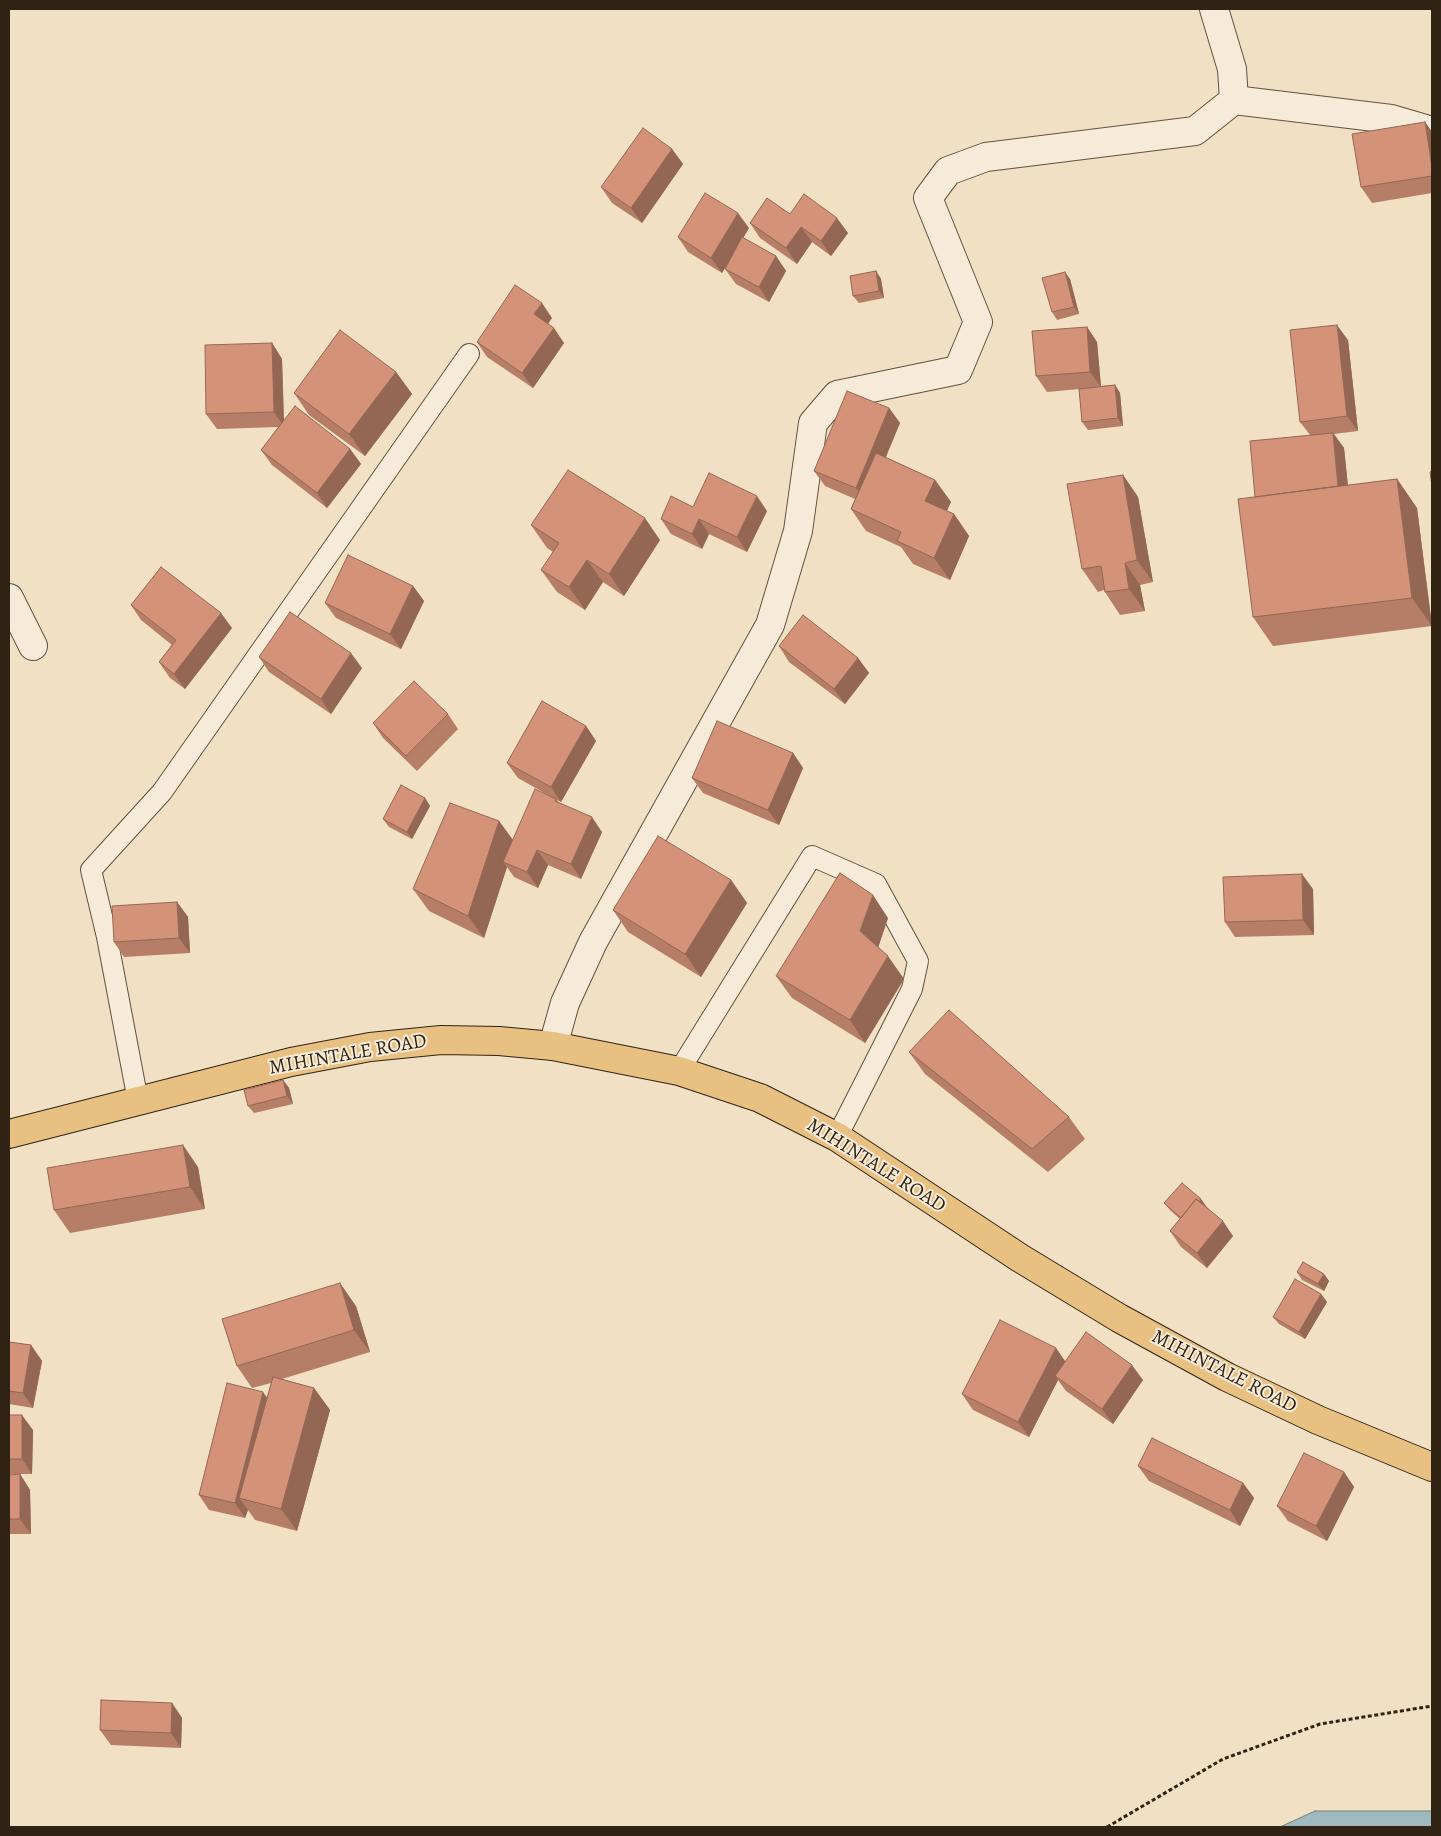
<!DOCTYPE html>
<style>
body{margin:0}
#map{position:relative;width:1441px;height:1836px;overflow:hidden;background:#f1e0c4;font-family:Alegreya,serif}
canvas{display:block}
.frame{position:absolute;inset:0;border:10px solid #302313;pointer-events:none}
</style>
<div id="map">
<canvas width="1441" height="1836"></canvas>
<div class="frame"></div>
</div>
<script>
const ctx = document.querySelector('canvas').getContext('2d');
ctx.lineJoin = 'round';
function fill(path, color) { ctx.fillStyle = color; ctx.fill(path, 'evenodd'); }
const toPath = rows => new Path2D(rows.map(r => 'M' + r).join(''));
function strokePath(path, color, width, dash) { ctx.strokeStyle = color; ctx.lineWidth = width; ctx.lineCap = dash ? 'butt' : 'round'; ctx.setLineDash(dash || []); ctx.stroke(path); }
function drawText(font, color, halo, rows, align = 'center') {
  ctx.font = font + ' Alegreya,serif'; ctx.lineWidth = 4; ctx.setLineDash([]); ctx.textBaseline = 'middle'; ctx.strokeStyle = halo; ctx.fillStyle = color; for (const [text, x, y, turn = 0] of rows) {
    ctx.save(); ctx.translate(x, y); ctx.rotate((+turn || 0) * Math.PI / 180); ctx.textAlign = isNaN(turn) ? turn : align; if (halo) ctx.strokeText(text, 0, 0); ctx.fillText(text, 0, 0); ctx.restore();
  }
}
const water = toPath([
 [1315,1811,1432,1811,1432,1827,1280,1827,1315,1811]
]);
fill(water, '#9fbabf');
strokePath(water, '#737e7a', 1);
const service = toPath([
 [679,1071,812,856,876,884,918,961,912,989,837,1137],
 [138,1101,107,937,91,870,162,792,469,354]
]);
const minor = toPath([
 [1214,9,1232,69,1234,100],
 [9,598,33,646],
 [553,1046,565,1003,593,942,770,625,798,531,813,423,837,395,958,370,978,322,928,198,948,171,986,157,1195,131,1234,100,1391,119,1432,131]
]);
const trunk = toPath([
 [9,1134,291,1062,370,1047,441,1040,499,1041,553,1046,679,1071,760,1098,837,1137,1020,1258,1119,1318,1227,1377,1318,1420,1432,1467]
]);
strokePath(service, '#60523f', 22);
strokePath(minor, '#60523f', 30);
strokePath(trunk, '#302313', 30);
strokePath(toPath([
 [1107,1827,1223,1759,1320,1724,1432,1706]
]), '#302313', 3, [4, 2.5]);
strokePath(service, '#f6ebd9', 20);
strokePath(minor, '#f6ebd9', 28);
strokePath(trunk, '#e8c082', 28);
fill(toPath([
 [1425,122,1432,132,1432,193,1372,203,1361,187],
 [672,149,683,164,642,223,612,203,601,187],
 [790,214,848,233,831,256,812,242,797,264,760,238,750,223],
 [749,228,743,238,776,256,786,271,769,302,736,284,725,269,733,255,722,273,688,252,678,237],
 [876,271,881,279,884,298,859,303,853,296],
 [1070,279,1079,314,1057,320,1052,312],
 [552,318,548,324,564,343,533,388,487,357,477,342],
 [1087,327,1097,342,1101,386,1115,385,1120,393,1123,426,1088,430,1082,422,1079,389,1047,392,1036,376],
 [1348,340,1358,431,1334,434,1344,448,1348,485,1397,479,1417,508,1432,626,1273,646,1253,617,1310,435,1300,422],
 [272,343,282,359,284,420,350,449,361,464,327,508,272,465,261,450,278,427,217,429,206,414],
 [396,372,412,394,365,456,309,415,294,393],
 [889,408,900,423,885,457,935,480,951,502,946,511,954,514,969,536,950,580,913,564,901,547,866,531,851,509,855,499,825,486,814,471],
 [1123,475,1138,497,1153,582,1140,585,1145,611,1120,615,1105,592,1104,590,1098,592,1082,569],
 [693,507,767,511,747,552,709,534,702,549,671,534,661,519],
 [531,525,660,540,624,596,603,582,585,610,557,592,541,570,553,552,547,548],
 [413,586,424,601,401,649,336,618,325,603],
 [131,605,232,628,185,689,170,678,159,662,172,645,141,620],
 [779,646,858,658,869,673,845,704,789,662],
 [259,657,362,668,331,714,269,672],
 [448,714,458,729,417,771,383,738,373,723],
 [586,726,596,741,561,802,557,800,559,803,602,832,581,879,548,865,538,888,514,877,507,867,484,938,429,911,413,889,499,821,513,840,548,795,518,778,507,763],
 [793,753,803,768,779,825,703,793,692,778],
 [425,798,430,806,412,839,389,827,383,819],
 [731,880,747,903,701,977,628,932,613,910],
 [1313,889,1314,935,1235,937,1225,922],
 [177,902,188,917,190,953,124,957,114,942],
 [888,918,878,947,904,979,865,1043,792,998,776,976],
 [909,1052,1069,1117,1085,1139,1048,1172,925,1074],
 [283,1080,289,1088,293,1104,254,1113,248,1106],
 [198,1167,205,1209,70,1233,54,1210],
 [1164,1203,1206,1206,1233,1236,1207,1268,1181,1247,1170,1231,1180,1219,1170,1210],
 [1297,1272,1324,1274,1329,1281,1324,1291,1302,1280],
 [1321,1294,1327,1302,1305,1339,1279,1324,1273,1317],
 [356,1306,370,1352,282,1379,314,1388,330,1410,297,1531,255,1520,248,1510,245,1518,209,1510,199,1495,267,1397,271,1383,252,1388,237,1366],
 [9,1342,31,1345,42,1361,33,1408,9,1404],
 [1056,1348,1065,1361,1143,1380,1113,1424,1066,1391,1058,1380,1029,1437,973,1410,962,1394],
 [9,1415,33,1430,32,1474,9,1474],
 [1138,1466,1243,1483,1254,1498,1240,1526,1149,1481],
 [1344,1472,1354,1487,1327,1541,1288,1521,1277,1506],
 [20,1474,30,1490,31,1534,9,1534,9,1475],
 [172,1703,182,1718,181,1748,111,1745,100,1730]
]), '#b67e67');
fill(toPath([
 [1425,122,1432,132,1432,167],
 [672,149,683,164,642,223,631,208],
 [738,213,749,228,722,273,711,258],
 [837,218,848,233,831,256,821,241],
 [801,227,812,242,797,264,786,248],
 [776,256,786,271,769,302,759,287],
 [876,271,881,279,884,298,879,291],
 [1065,272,1070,279,1079,314,1074,307],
 [542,303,552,318,544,329,534,314],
 [1337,325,1348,340,1358,431,1347,416],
 [1087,327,1097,342,1101,387,1090,372],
 [554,328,564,343,533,388,522,373],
 [272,343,282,359,284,427,274,412],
 [396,372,412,394,365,456,349,434],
 [1115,385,1120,393,1123,426,1118,418],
 [889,408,900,423,867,503,856,488],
 [1333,433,1344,448,1350,507,1339,492],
 [350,449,361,464,327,508,317,493],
 [1123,475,1138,497,1153,582,1137,560],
 [1397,479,1417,508,1432,626,1412,598],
 [935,480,951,502,941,524,925,501],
 [757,496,767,511,747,552,737,537],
 [954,514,969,536,950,580,934,558],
 [645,518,660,540,624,596,609,574],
 [699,519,709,534,702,549,692,534],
 [587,560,603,582,585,610,569,587],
 [1125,563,1140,585,1145,611,1129,589],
 [413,586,424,601,401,649,390,634],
 [221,613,232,628,185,689,174,674],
 [351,653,362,668,331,714,321,699],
 [858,658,869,673,845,704,834,689],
 [586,726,596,741,561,802,551,787],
 [793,753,803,768,779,825,768,810],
 [425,798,430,806,412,839,407,832],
 [592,817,602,832,581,879,571,864],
 [499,821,515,843,503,862,507,867,484,938,468,916],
 [537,850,548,865,538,888,527,872],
 [1302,874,1313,889,1314,935,1303,920],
 [731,880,747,903,701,977,685,954],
 [873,895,888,918,876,954,860,931],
 [177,902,188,917,190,953,179,938],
 [888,956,904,979,865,1043,850,1020],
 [283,1080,289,1088,293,1104,287,1096],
 [183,1145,198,1167,205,1209,190,1187],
 [1201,1199,1206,1206,1188,1226,1183,1219],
 [1223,1221,1233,1236,1207,1268,1197,1253],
 [1324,1274,1329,1281,1324,1291,1318,1284],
 [340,1283,356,1306,370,1352,354,1330],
 [1321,1294,1327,1302,1305,1339,1299,1332],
 [31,1345,42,1361,33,1408,23,1393],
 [1056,1348,1066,1363,1055,1376,1058,1380,1029,1437,1018,1422],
 [1132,1365,1143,1380,1113,1424,1102,1409],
 [314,1388,330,1410,297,1531,281,1509],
 [263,1392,274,1407,239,1498,248,1510,245,1518,235,1503],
 [22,1415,33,1430,32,1474,22,1459],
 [1344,1472,1354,1487,1327,1541,1316,1526],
 [20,1474,30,1490,31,1534,20,1519],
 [1243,1483,1254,1498,1240,1526,1230,1510],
 [172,1703,182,1718,181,1748,171,1733]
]), '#946754');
const building = toPath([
 [1425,122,1432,167,1432,176,1361,187,1352,134,1425,122],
 [643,128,672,149,631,208,601,187,643,128],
 [705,193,738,213,711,258,678,237,705,193],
 [804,194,837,218,821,241,801,227,786,248,750,223,767,198,790,214,804,194],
 [742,237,776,256,759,287,725,269,742,237],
 [876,271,879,291,853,296,850,276,876,271],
 [1065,272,1074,307,1052,312,1042,278,1065,272],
 [515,285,542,303,534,314,554,328,522,373,477,342,515,285],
 [1337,325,1347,416,1300,422,1290,330,1337,325],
 [1087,327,1090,372,1036,376,1032,331,1087,327],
 [340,330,396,372,349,434,294,393,340,330],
 [272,343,274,412,206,414,205,345,272,343],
 [1115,385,1118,418,1082,422,1079,389,1115,385],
 [847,391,889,408,856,488,814,471,847,391],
 [295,406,350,449,317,493,261,450,295,406],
 [1333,433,1338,486,1255,497,1250,441,1333,433],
 [876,453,935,480,925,501,954,514,934,558,897,541,901,532,851,509,876,453],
 [568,470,645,518,609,574,587,560,569,587,541,570,559,543,531,525,568,470],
 [1432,471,1432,486,1430,472,1432,471],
 [709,473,757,496,737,537,699,519,692,534,661,519,671,496,693,507,709,473],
 [1123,475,1137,560,1125,563,1129,589,1105,592,1101,566,1082,569,1067,484,1123,475],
 [1397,479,1412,598,1253,617,1238,499,1397,479],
 [348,555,413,586,390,634,325,603,348,555],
 [161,567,221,613,174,674,159,662,176,640,131,605,161,567],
 [290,612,351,653,321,699,259,657,290,612],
 [803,615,858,658,834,689,779,646,803,615],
 [414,681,448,714,406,756,373,723,414,681],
 [542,701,586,726,551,787,507,763,542,701],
 [717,721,793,753,768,810,692,778,717,721],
 [401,785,425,798,407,832,383,819,401,785],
 [535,789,556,799,555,801,592,817,571,864,537,850,527,872,503,862,535,789],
 [450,803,499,821,468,916,413,889,450,803],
 [658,836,731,880,685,954,613,910,658,836],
 [840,873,873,895,860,931,888,956,850,1020,776,976,840,873],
 [1302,874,1303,920,1225,922,1223,877,1302,874],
 [177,902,179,938,114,942,112,906,177,902],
 [949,1010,1069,1117,1032,1149,909,1052,949,1010],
 [283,1080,287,1096,248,1106,244,1090,283,1080],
 [183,1145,190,1187,54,1210,47,1168,183,1145],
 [1182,1183,1201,1199,1198,1201,1196,1199,1181,1218,1164,1203,1182,1183],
 [1196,1199,1223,1221,1197,1253,1170,1231,1196,1199],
 [1303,1262,1324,1274,1318,1284,1297,1272,1303,1262],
 [1295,1279,1321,1294,1299,1332,1273,1317,1295,1279],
 [340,1283,354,1330,237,1366,222,1319,340,1283],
 [1000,1320,1056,1348,1018,1422,962,1394,1000,1320],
 [1086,1332,1132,1365,1102,1409,1055,1376,1086,1332],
 [9,1342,31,1345,23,1393,9,1391,9,1342],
 [273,1377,314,1388,281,1509,239,1498,273,1377],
 [227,1383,263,1392,235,1503,199,1495,227,1383],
 [9,1415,22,1415,22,1459,9,1459,9,1415],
 [1152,1438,1243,1483,1230,1510,1138,1466,1152,1438],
 [1304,1453,1344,1472,1316,1526,1277,1506,1304,1453],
 [20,1474,20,1519,9,1519,9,1475,20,1474],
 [101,1700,172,1703,171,1733,100,1730,101,1700]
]);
fill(building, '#d49378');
strokePath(building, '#946754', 1);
drawText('20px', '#302313', '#f6ebd9', [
 ["MIHINTALE ROAD",348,1055,-10],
 ["MIHINTALE ROAD",876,1166,32],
 ["MIHINTALE ROAD",1224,1372,27]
]);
</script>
